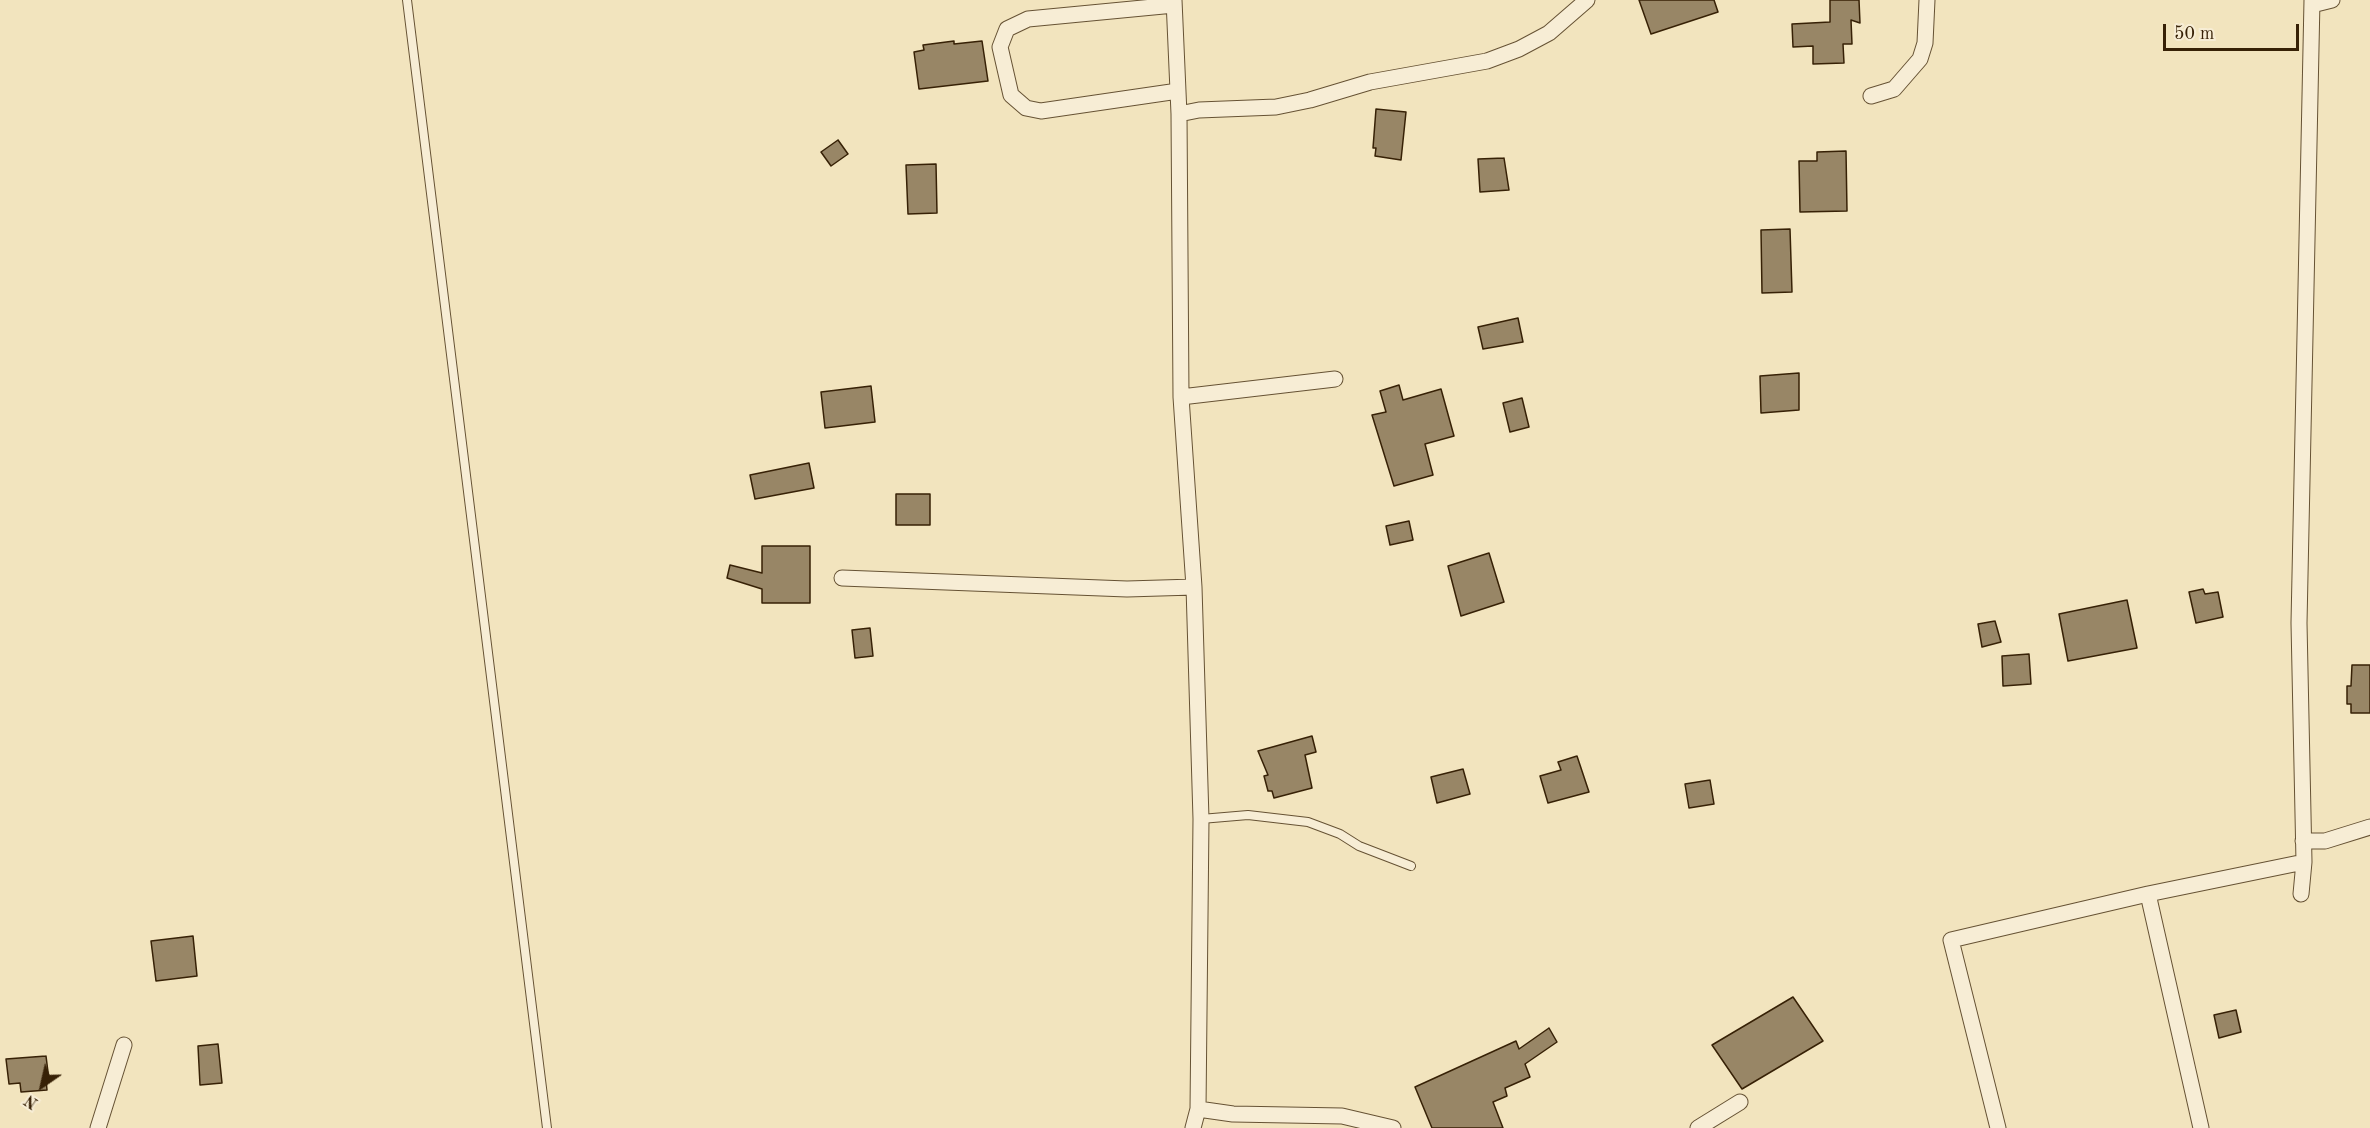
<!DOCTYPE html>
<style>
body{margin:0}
#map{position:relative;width:2370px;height:1128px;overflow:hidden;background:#f2e4be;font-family:"Old Standard TT",serif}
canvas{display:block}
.north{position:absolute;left:12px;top:1056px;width:60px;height:60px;-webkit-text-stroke:4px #f7edd5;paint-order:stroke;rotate:214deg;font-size:16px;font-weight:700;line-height:24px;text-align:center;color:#372106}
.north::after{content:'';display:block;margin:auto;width:21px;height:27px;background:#372106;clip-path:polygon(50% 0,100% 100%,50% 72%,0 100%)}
.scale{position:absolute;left:2163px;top:24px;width:136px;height:27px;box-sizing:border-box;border:3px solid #372106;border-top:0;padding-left:8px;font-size:18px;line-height:21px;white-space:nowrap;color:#372106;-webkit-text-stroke:4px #f7edd5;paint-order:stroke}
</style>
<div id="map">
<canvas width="2370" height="1128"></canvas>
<div class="north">N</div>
<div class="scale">50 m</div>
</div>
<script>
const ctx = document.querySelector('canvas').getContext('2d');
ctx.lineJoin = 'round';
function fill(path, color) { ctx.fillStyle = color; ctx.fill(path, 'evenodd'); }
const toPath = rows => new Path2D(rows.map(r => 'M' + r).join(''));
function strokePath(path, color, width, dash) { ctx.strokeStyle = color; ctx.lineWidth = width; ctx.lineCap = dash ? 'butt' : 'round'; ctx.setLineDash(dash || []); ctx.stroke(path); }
const building = toPath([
 [1639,0,1714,0,1718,12,1651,34,1639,0],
 [1830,0,1859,0,1860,23,1851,20,1852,44,1843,44,1844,63,1813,64,1813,46,1793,47,1792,24,1830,22,1830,0],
 [954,41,954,44,982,41,988,81,919,89,914,52,924,50,923,45,954,41],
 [1376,109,1406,112,1401,160,1375,156,1376,148,1373,148,1376,109],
 [838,140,848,154,831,166,821,152,838,140],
 [1846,151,1847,211,1800,212,1799,161,1817,161,1817,152,1846,151],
 [1504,158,1509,190,1480,192,1478,159,1504,158],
 [936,164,937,213,908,214,906,165,936,164],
 [1790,229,1792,292,1762,293,1761,230,1790,229],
 [1518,318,1523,342,1483,349,1478,327,1518,318],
 [1799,373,1799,410,1761,413,1760,376,1799,373],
 [1399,385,1403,400,1441,389,1454,436,1425,444,1433,475,1394,486,1372,415,1386,412,1380,391,1399,385],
 [871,386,875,422,825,428,821,392,871,386],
 [1522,398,1529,427,1510,432,1503,403,1522,398],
 [809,463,814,488,755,499,750,475,809,463],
 [896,494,930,494,930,525,896,525,896,494],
 [1409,521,1413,540,1390,545,1386,526,1409,521],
 [762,546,810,546,810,603,762,603,762,589,727,578,730,565,762,573,762,546],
 [1489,553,1504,602,1461,616,1448,566,1489,553],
 [2203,589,2205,594,2218,592,2223,617,2196,623,2189,592,2203,589],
 [2127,600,2137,648,2068,661,2059,614,2127,600],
 [1995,621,2001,642,1982,647,1978,624,1995,621],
 [870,628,873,656,855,658,852,630,870,628],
 [2029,654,2031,684,2003,686,2002,656,2029,654],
 [2352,665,2370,665,2370,713,2351,713,2351,704,2347,704,2347,686,2351,686,2352,665],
 [1312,736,1316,752,1305,755,1312,788,1274,798,1272,791,1268,791,1264,776,1268,775,1258,751,1312,736],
 [1577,756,1589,792,1548,803,1540,776,1561,770,1558,762,1577,756],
 [1463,769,1470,794,1437,803,1431,777,1463,769],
 [1710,780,1714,804,1689,808,1685,784,1710,780],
 [193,936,197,976,156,981,151,941,193,936],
 [1793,997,1823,1041,1742,1089,1712,1045,1793,997],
 [2236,1010,2241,1032,2219,1038,2214,1015,2236,1010],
 [1549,1028,1557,1042,1525,1064,1530,1077,1505,1088,1507,1096,1493,1102,1503,1128,1432,1128,1415,1087,1516,1041,1519,1049,1549,1028],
 [218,1044,222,1083,200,1085,198,1046,218,1044],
 [46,1056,49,1080,46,1080,47,1090,21,1092,20,1083,9,1084,6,1059,46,1056]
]);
fill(building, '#988666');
strokePath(building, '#372106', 1.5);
const service = toPath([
 [407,0,547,1128],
 [1201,819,1248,815,1308,822,1340,834,1359,846,1411,866]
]);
const minor = toPath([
 [1174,0,1179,114,1181,397,1194,587,1201,819,1198,1109,1193,1128],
 [1174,5,1028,19,1007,29,1000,47,1011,95,1026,108,1041,111,1178,91],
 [2312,5,2332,0],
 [1871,96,1894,89,1920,59,1925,43,1927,0],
 [1179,114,1199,110,1276,107,1310,100,1370,82,1487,61,1519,49,1549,33,1587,0],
 [1181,397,1335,379],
 [842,578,1127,589,1194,587],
 [2303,841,2325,841,2370,827],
 [2148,894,2201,1128],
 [2301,894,2304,862,2299,623,2312,0],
 [1198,1109,1233,1114,1342,1116,1393,1128],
 [98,1128,124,1045],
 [1698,1128,1740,1102],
 [1998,1128,1951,940,2148,894,2304,862]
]);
strokePath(service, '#665234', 10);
strokePath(minor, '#665234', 17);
strokePath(service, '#f7edd5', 8);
strokePath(minor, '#f7edd5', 15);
</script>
